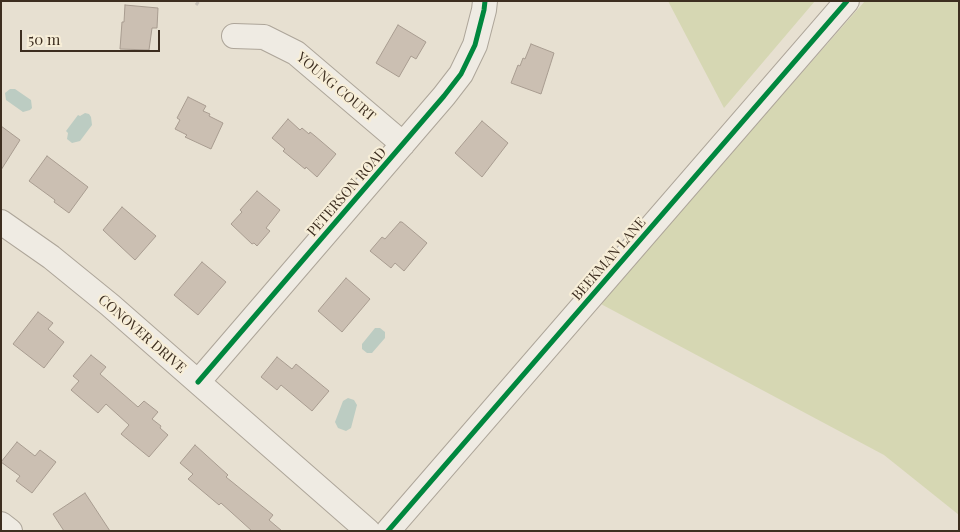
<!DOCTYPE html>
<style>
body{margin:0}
#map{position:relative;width:960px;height:532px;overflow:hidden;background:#e7e0d1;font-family:"Playfair Display",serif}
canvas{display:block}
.frame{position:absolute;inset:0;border:2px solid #3d2e20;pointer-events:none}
.scale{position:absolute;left:20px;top:30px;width:140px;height:22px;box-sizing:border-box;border:2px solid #3d2e20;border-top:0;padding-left:6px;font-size:15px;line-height:18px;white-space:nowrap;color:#3d2e20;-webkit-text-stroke:4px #f7eed8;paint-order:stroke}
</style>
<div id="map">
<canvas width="960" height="532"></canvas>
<div class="frame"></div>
<div class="scale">50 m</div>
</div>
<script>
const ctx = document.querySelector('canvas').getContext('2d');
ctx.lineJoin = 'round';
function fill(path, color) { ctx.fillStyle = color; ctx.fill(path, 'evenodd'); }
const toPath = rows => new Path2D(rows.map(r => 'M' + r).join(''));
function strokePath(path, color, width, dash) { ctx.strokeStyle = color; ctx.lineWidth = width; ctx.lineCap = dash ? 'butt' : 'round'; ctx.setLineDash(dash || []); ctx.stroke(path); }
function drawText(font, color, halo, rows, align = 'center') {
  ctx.font = font + ' "Playfair Display",serif'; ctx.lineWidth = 4.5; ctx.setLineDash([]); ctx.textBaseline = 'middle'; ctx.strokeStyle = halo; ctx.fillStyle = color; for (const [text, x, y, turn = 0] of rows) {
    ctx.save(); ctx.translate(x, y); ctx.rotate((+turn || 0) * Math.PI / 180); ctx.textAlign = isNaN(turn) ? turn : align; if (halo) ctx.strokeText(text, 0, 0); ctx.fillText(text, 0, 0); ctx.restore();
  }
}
fill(toPath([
 [668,1,815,1,724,108],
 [865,1,959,1,959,515,884,455,599,303]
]), '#d6d7b3');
fill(toPath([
 [10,89,15,89,31,100,32,108,30,110,23,112,6,100,5,93],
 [85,113,89,114,91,117,92,125,80,141,72,143,67,139,68,133,66,131,78,115,80,116],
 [375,328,380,328,385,332,385,338,372,353,367,353,362,349,362,344],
 [348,398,354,400,357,405,351,428,346,431,338,428,335,422,343,401]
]), '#bcccc2');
const building = toPath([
 [125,5,158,8,157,28,152,28,149,50,120,49,122,22,124,22,125,5],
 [398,25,426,42,416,59,411,56,399,77,376,63,398,25],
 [531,44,554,53,541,94,511,83,518,65,520,66,523,58,525,59,531,44],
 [188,97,206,106,203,111,210,114,209,116,223,123,211,149,185,137,187,135,175,129,180,120,177,118,188,97],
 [288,119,300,130,302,128,309,134,310,132,315,136,336,154,317,177,306,167,305,169,283,151,285,149,272,138,288,119],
 [482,121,508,143,482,177,455,153,482,121],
 [1,126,20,140,1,170,1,126],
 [47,156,88,187,69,213,54,202,55,200,29,181,47,156],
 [257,191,280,210,266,228,270,231,257,246,254,243,252,244,231,224,242,212,240,210,257,191],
 [122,207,156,236,135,260,103,230,122,207],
 [400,222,402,222,427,243,404,271,395,263,391,268,370,251,382,237,385,239,400,222],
 [202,262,226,282,198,315,174,295,202,262],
 [346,278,370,299,342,332,318,311,346,278],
 [38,312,53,323,48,329,64,342,44,368,13,344,38,312],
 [91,355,106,367,100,374,138,407,144,401,158,412,152,419,161,426,160,428,168,435,149,457,121,434,129,425,106,404,98,413,71,390,79,381,73,376,91,355],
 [277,357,292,369,296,364,329,391,312,411,281,385,277,390,261,377,277,357],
 [17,442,35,456,40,450,56,462,32,493,16,481,20,476,1,462,17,442],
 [195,445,228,475,226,477,273,515,269,520,282,531,252,531,221,503,219,505,188,479,193,474,180,463,195,445],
 [85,493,110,531,64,531,53,514,85,493]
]);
fill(building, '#cbbfb2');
strokePath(building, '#a89c90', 1);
const minor = toPath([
 [234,36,264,37,296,53,403,144],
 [1,222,51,257,110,305,368,531],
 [198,382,444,96,461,74,475,45,484,10,485,1],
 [1,524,10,531],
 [388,531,847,1]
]);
strokePath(minor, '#ada599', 26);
strokePath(toPath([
 [196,5,199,1]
]), '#c8c2b9', 3, [4, 2.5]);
strokePath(minor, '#efebe3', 24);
strokePath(toPath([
 [198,382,444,96,461,74,475,45,484,10,485,1],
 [388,531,847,1]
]), '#00873e', 5);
drawText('14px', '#3d2e20', '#f7eed8', [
 ["YOUNG COURT",336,87,40],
 ["PETERSON ROAD",347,192,-49],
 ["BEEKMAN LANE",609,259,-49],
 ["CONOVER DRIVE",142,334,41]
]);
</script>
